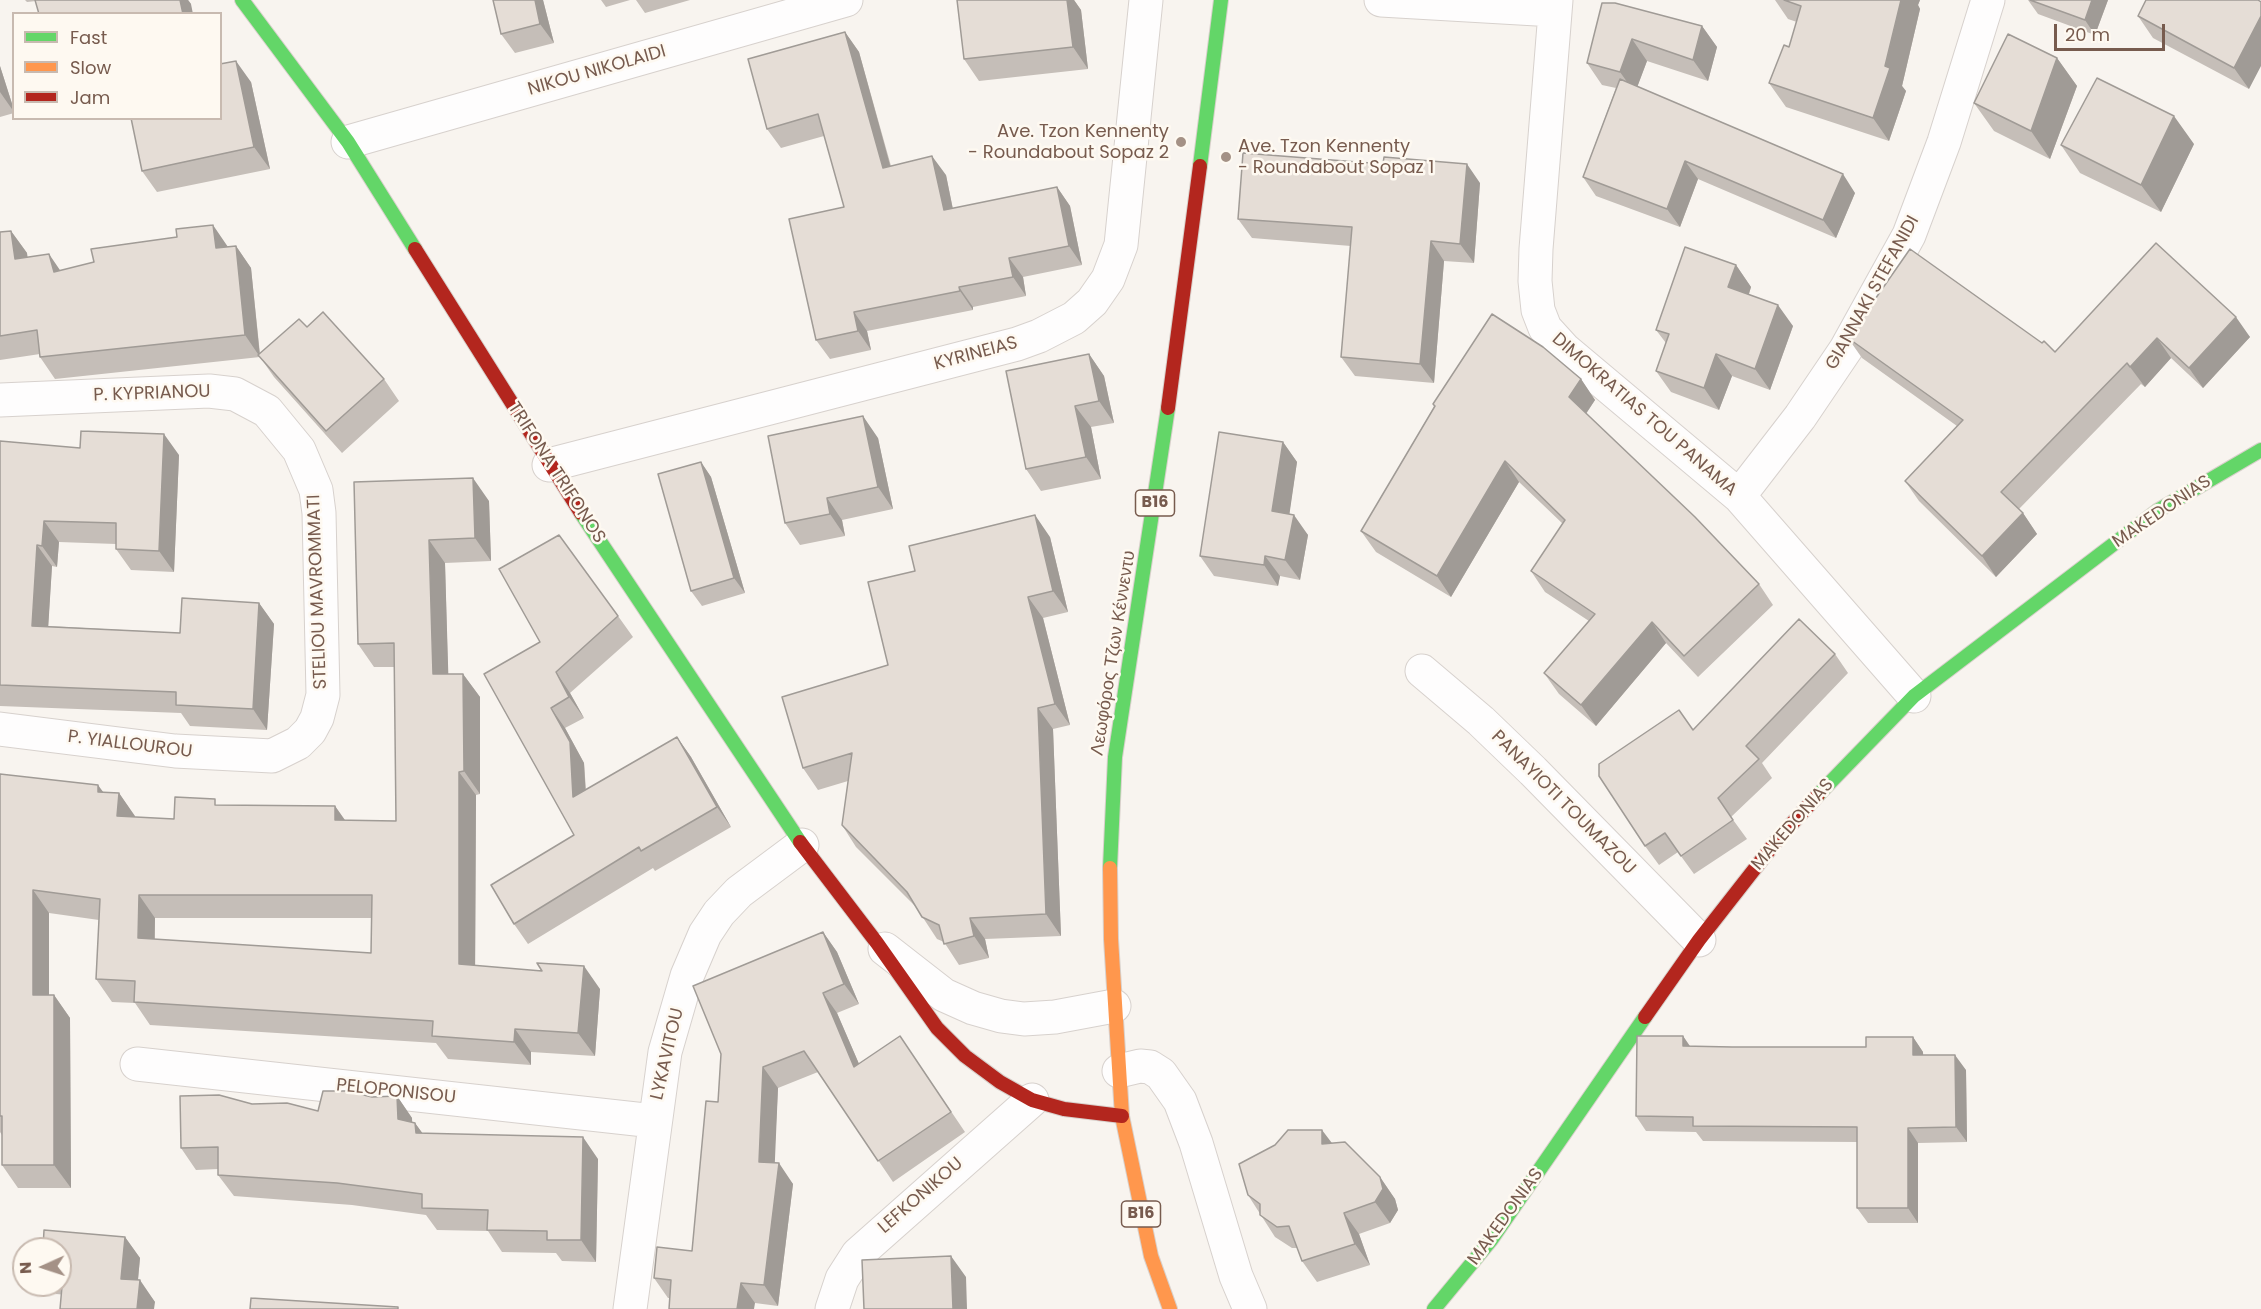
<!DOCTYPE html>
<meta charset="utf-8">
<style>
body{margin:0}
#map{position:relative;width:2261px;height:1309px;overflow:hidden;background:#f8f4ef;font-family:Poppins,sans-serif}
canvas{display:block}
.legend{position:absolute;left:12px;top:12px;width:210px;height:108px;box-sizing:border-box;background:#fef9f1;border:2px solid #c8bab0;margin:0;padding:8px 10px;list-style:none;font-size:18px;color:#775b4e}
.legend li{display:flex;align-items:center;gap:12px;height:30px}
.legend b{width:30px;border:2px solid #c8bab0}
.north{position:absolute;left:12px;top:1237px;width:60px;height:60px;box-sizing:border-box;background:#fef9f1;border:2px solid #c8bab0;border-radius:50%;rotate:267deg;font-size:16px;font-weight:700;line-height:24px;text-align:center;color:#775b4e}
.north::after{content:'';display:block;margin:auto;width:21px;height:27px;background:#a49186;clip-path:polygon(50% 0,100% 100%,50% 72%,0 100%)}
.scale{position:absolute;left:2054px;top:24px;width:111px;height:27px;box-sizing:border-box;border:3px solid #775b4e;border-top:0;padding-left:8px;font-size:18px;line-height:21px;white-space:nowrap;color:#775b4e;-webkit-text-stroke:4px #fef9f1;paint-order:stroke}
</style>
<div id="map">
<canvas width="2261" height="1309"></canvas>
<ul class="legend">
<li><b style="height:8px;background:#63d668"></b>Fast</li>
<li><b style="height:8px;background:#ff974d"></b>Slow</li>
<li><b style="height:8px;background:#b3261e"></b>Jam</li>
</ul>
<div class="north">N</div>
<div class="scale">20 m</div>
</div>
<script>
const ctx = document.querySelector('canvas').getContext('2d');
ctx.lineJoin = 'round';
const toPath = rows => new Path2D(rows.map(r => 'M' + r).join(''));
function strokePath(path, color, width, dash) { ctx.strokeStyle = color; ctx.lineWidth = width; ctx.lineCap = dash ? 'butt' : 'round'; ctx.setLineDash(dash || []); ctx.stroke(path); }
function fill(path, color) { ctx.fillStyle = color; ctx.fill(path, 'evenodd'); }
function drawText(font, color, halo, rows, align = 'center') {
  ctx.font = font + ' Poppins,sans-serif'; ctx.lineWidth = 5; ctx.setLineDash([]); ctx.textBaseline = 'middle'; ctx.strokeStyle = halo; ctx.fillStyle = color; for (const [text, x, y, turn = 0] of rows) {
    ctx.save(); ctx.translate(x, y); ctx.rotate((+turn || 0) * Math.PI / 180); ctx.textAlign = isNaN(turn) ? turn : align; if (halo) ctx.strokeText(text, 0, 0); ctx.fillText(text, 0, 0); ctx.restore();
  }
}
const street = toPath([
 [1381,0,1554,10],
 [1556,0,1536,249,1535,281,1538,310,1545,328,1565,350,1739,496,1914,696],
 [348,142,846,0],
 [0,400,209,391,235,394,267,411,299,450,316,490,319,513,323,695,317,718,310,731,298,743,272,756,175,751,0,729],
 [549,465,1017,344,1039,336,1074,318,1092,302,1108,279,1121,245,1146,0],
 [1739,496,1800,417,1846,349,1909,235,1944,142,1988,0],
 [1422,671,1481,721,1533,771,1699,940],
 [885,949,944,995,973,1008,1001,1016,1024,1019,1055,1017,1114,1006],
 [137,1064,654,1121],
 [1119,1071,1140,1066,1150,1067,1161,1074,1180,1101,1196,1143,1236,1276,1250,1309],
 [630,1309,665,1052,687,976,705,934,719,913,739,892,802,845],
 [832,1309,842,1279,858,1254,1032,1100]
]);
const fast = toPath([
 [242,0,348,142,415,249],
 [1200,166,1221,0],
 [581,513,800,842],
 [1818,795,1914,696,2157,511,2261,450],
 [1110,868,1115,757,1168,408],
 [1434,1309,1491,1240,1645,1017]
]);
const slow = toPath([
 [1110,868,1111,939,1122,1116,1151,1256,1170,1309]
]);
const jam = toPath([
 [415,249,581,513],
 [1168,408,1200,166],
 [800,842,877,943,937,1028,965,1056,1000,1082,1032,1100,1064,1109,1122,1116],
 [1645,1017,1699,940,1778,839,1818,795]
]);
strokePath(street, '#d7d1cd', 35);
strokePath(fast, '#d8d0cb', 16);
strokePath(slow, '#d8d0cb', 16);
strokePath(jam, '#d8d0cb', 16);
strokePath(street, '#fefdfd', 33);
strokePath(fast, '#63d668', 14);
strokePath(slow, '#ff974d', 14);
strokePath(jam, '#b3261e', 14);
fill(toPath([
 [25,0,188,0,191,4,36,1,27,2],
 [493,0,543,0,554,43,515,53,501,34],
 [601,0,630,0,606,7],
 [636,0,690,0,645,13],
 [957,0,1074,0,1081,10,1088,69,979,81,964,59],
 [1775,0,1920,0,1918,5,1920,9,1902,86,1906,91,1889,141,1786,107,1769,83,1789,47,1797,22,1788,19],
 [2028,0,2108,0,2095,35,2038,14],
 [2258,0,2249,89,2153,38,2138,16],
 [1602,3,1702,26,1717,47,1708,81,1647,61,1637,87,1855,193,1836,238,1698,179,1680,227,1596,196,1583,177,1616,88,1602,85,1587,63],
 [845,32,859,52,891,166,946,175,953,209,1057,187,1070,206,1082,265,1023,277,1026,296,973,307,973,310,867,331,871,350,830,359,816,340,844,207,824,136,781,148,767,129],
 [2057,58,2077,86,2050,159,1994,131,1974,103],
 [0,66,14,110,14,113,0,117],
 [251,82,270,169,157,192,142,171],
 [2194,144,2161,212,2080,173,2061,145],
 [1480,183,1474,263,1444,261,1434,383,1355,376,1341,357,1351,246,1252,238,1238,219],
 [11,231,27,253,27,257,60,271,236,246,251,268,260,354,307,327,384,379,399,401,342,453,274,377,260,357,55,379,40,357,40,354,0,360,0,232],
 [2156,243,2250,337,2203,388,2171,358,2145,387,2141,384,2019,509,2023,513,2037,534,1996,577,1919,501,1905,481,1957,426,1862,358,1848,338,2055,352],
 [1736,265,1751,287,1749,294,1793,326,1770,390,1732,376,1719,410,1671,392,1656,371,1666,343,1656,330],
 [1089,354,1104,376,1114,423,1091,427,1101,479,1041,491,1026,469],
 [1581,379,1595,400,1586,414,1759,584,1773,605,1698,677,1666,643,1596,726,1559,694,1544,673,1589,621,1545,592,1531,571,1563,524,1519,482,1451,597,1376,552,1361,531,1434,407,1433,404],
 [878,438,893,509,842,520,845,536,800,545,785,523],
 [0,441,80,448,179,455,174,572,131,570,116,549,116,544,59,542,57,567,52,566,48,626,180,633,259,603,274,624,267,730,190,726,181,713,0,706],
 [1283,442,1297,462,1289,514,1308,535,1300,580,1280,576,1278,586,1214,576,1200,556],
 [701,462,711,477,745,593,702,606,691,591],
 [354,482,489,501,491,561,445,563,448,674,463,674,480,697,480,794,476,795,475,966,600,989,595,1056,531,1052,531,1065,448,1059,436,1043,150,1025,135,1003,112,1002,96,979,99,920,49,913,49,995,54,995,70,1018,71,1188,18,1188,2,1165,2,1135,0,1132,0,774,104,792,119,793,135,817,174,819,219,805,335,806,345,820,396,821,395,667,374,667,358,644],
 [155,918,371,918,371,953,155,939],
 [1050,537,1068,612,1043,618,1070,725,1053,729,1061,936,985,939,989,958,959,965,944,942,937,939,916,907,856,847,842,825,848,781,818,790,803,768,888,665],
 [618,616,633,637,570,693,584,718,565,728,584,763,586,790,677,737,691,757,731,827,655,871,653,868,528,944,514,924,574,835,484,674],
 [1835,654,1848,673,1762,763,1772,778,1731,817,1747,839,1694,874,1678,852,1659,865,1645,846,1693,730],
 [823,932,837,952,859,1004,837,1013,859,1064,900,1036,965,1132,893,1182,818,1072,778,1088,774,1163,793,1184,778,1306,755,1303,668,1298,654,1278,692,1251,718,1102,721,1054],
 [1683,1036,1690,1046,1732,1047,1866,1047,1913,1037,1923,1052,1923,1055,1966,1070,1967,1142,1918,1143,1918,1223,1868,1223,1857,1208,1857,1142,1703,1141,1696,1132,1646,1131,1636,1116],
 [397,1096,412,1118,412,1123,415,1123,423,1134,598,1159,596,1262,562,1261,556,1253,502,1252,488,1231,437,1230,426,1215,352,1205,234,1196,218,1175,218,1169,196,1170,181,1148,252,1104,318,1111,372,1097],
 [1332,1143,1380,1177,1395,1199,1398,1210,1390,1223,1359,1234,1370,1265,1317,1282,1302,1261,1297,1248,1292,1248,1275,1237,1248,1195],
 [125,1237,140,1258,138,1280,155,1302,56,1294,49,1285,60,1285,60,1249]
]), '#c5beb8');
fill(toPath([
 [180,0,188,0,191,4,193,14,183,14],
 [535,0,543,0,554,43,540,24],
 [1067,0,1074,0,1081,10,1088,69,1073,47],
 [1901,0,1920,0,1918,5,1920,9,1902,86,1906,91,1889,141,1873,118],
 [2092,0,2108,0,2095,35,2085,20],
 [2261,16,2261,66,2249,89,2234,68],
 [1702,26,1717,47,1708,81,1693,60],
 [845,32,859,52,896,187,883,168],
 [1632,39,1647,61,1635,93,1620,72],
 [2057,58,2077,86,2050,159,2031,131],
 [236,61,251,82,270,169,254,147],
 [0,66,14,110,14,112,0,92],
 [2174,116,2194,144,2161,212,2141,185],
 [932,156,946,175,957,230,944,210],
 [1685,161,1698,179,1680,227,1667,209],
 [1467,164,1480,183,1474,263,1460,244],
 [1843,174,1855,193,1836,238,1823,220],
 [1057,187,1070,206,1082,265,1069,246],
 [213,225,228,247,216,248],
 [11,231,27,253,31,280,15,259],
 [1431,241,1444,261,1434,383,1420,364],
 [236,246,251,268,260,357,245,335],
 [49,254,64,276,54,272],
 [1009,258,1023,277,1026,296,1013,277],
 [1736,265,1751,287,1744,309,1728,287],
 [959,287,973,307,973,310,960,291],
 [1778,305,1793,326,1770,390,1755,369],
 [854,312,867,331,871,350,858,331],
 [2236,317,2250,337,2203,388,2189,368],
 [2157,338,2171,358,2145,387,2130,367],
 [1089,354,1104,376,1114,423,1099,401],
 [1716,354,1732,376,1719,410,1704,388],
 [1581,379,1595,400,1583,418,1569,397],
 [1075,406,1091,427,1101,479,1086,457],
 [863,416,878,438,893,509,878,487],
 [164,434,179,455,174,572,159,551],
 [1283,442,1297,462,1287,531,1272,511],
 [1505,461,1519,482,1451,597,1437,576],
 [701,462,711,477,745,593,734,578],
 [473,478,489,501,491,561,475,538],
 [827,498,842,520,845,536,830,514],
 [2023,513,2037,534,1996,577,1982,556],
 [1035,515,1050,537,1068,612,1053,591],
 [1294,515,1308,535,1300,580,1285,560],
 [44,521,59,542,57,567,42,546],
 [429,540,445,563,449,697,433,674],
 [37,545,52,566,47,647,32,626],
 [1265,556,1280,576,1278,586,1264,565],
 [1028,597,1043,618,1070,725,1055,704],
 [259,603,274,624,267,730,253,709],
 [1652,622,1666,643,1596,726,1581,705],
 [556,672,570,693,584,718,569,697],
 [463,674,480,697,480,794,464,771],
 [551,708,565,728,584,763,587,818,573,797],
 [1038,708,1053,729,1061,936,1046,914],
 [677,737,691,757,731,827,717,807],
 [459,772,476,795,475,988,459,964],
 [98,785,115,808,98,792],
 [119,793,135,816,133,839,117,816],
 [335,806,351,829,335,820],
 [33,890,49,913,49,1018,33,995],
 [139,895,155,918,154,961,138,938],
 [970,918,985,939,989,958,974,936],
 [823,932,837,952,859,1004,844,984],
 [584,966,600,989,595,1056,578,1033],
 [823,993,837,1013,869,1087,854,1067],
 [54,995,70,1018,71,1188,54,1165],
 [515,1029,531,1052,531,1065,514,1042],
 [1683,1036,1693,1051,1683,1046],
 [1913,1037,1923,1052,1924,1070,1913,1055],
 [1955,1055,1966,1070,1967,1142,1956,1127],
 [763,1067,778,1088,774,1182,759,1162],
 [397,1096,412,1118,413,1141,398,1119],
 [415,1123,431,1145,416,1133],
 [1908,1128,1918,1143,1918,1223,1908,1208],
 [1322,1130,1338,1151,1322,1144],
 [583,1137,598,1159,596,1262,581,1240],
 [779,1163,793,1184,778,1306,764,1285],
 [1380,1177,1395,1199,1398,1210,1390,1223,1375,1202],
 [1344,1213,1359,1234,1370,1265,1355,1244],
 [125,1237,140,1258,136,1300,121,1279],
 [951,1256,966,1277,967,1309,953,1309],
 [140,1280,155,1302,154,1309,137,1309],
 [741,1283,755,1303,754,1309,737,1309]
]), '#a09b96');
const building = toPath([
 [35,0,180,0,183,14,39,14,35,0],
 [493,0,535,0,540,24,501,34,493,0],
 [957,0,1067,0,1073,47,964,59,957,0],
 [1784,0,1901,0,1885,66,1890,68,1873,118,1769,83,1784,45,1789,47,1801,6,1784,0],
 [2030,0,2092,0,2085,20,2030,0],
 [2146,0,2258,0,2261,2,2261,16,2234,68,2138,16,2146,0],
 [1602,3,1615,3,1702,26,1693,60,1632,39,1620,72,1587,63,1602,3],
 [845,32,883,168,932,156,944,210,1057,187,1069,246,1009,258,1013,277,959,287,960,291,854,312,858,331,816,340,789,219,844,207,818,114,767,129,748,59,845,32],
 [2008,34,2057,58,2031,131,1974,103,2008,34],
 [236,61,254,147,142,171,131,118,220,118,220,64,236,61],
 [2097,78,2174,116,2141,185,2061,145,2097,78],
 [1620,79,1843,174,1823,220,1685,161,1667,209,1583,177,1620,79],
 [1243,153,1383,164,1384,157,1467,164,1460,244,1431,241,1420,364,1341,357,1352,227,1238,219,1243,153],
 [213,225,216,248,236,246,245,335,40,357,37,330,0,336,0,232,11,231,15,259,49,254,54,272,94,262,91,249,177,237,176,229,213,225],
 [2156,243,2236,317,2189,368,2157,338,2130,367,2127,363,2001,492,2023,513,1982,556,1905,481,1963,420,1848,338,1910,249,2042,343,2044,341,2055,352,2156,243],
 [1685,247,1736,265,1728,287,1778,305,1755,369,1716,354,1704,388,1656,371,1669,334,1656,330,1685,247],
 [323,312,384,379,326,431,258,355,299,319,307,327,323,312],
 [1492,314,1543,347,1581,379,1569,397,1695,517,1759,584,1684,656,1652,622,1581,705,1544,673,1595,614,1531,571,1565,520,1505,461,1437,576,1361,531,1435,406,1433,404,1492,314],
 [1089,354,1099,401,1075,406,1086,457,1026,469,1006,371,1089,354],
 [863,416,878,487,827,498,830,514,785,523,768,436,863,416],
 [81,431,164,434,159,551,116,549,116,523,44,521,42,546,37,545,32,626,180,633,182,598,259,603,253,709,176,705,176,692,0,685,0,441,80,448,81,431],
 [1219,432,1283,442,1272,511,1294,515,1285,560,1265,556,1264,565,1200,556,1219,432],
 [701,462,734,578,691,591,658,474,701,462],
 [473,478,475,538,429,540,433,674,463,674,464,771,459,772,459,964,542,971,537,963,584,966,578,1033,515,1029,514,1042,432,1036,433,1021,134,1002,135,981,96,979,100,899,33,890,33,995,54,995,54,1165,2,1165,2,1116,0,1116,0,774,98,785,98,792,119,793,117,816,174,819,175,797,215,799,215,805,335,806,335,820,396,821,394,643,358,644,354,482,473,478],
 [139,895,372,895,371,953,138,938,139,895],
 [1035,515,1053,591,1028,597,1055,704,1038,708,1046,914,970,918,974,936,944,944,939,925,922,917,907,892,842,825,852,753,803,768,782,697,888,665,868,582,915,571,909,546,1035,515],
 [559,535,618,616,556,672,569,697,551,708,570,742,573,797,677,737,717,807,641,851,639,847,514,924,491,885,574,835,484,674,540,642,499,569,559,535],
 [1799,619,1835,654,1746,746,1759,759,1718,798,1733,820,1681,856,1665,833,1645,846,1599,776,1599,764,1679,710,1693,730,1799,619],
 [823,932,844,984,823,993,854,1067,900,1036,951,1112,878,1161,804,1051,763,1067,759,1162,779,1163,764,1285,741,1283,737,1309,669,1309,671,1280,654,1278,657,1247,692,1251,706,1101,718,1102,721,1054,693,986,823,932],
 [1637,1036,1683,1036,1683,1046,1732,1047,1866,1047,1866,1037,1913,1037,1913,1055,1955,1055,1956,1127,1908,1128,1908,1208,1857,1208,1857,1127,1693,1126,1693,1117,1636,1116,1637,1036],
 [323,1091,347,1091,372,1097,397,1096,398,1119,415,1123,416,1133,583,1137,581,1240,547,1240,547,1231,487,1230,488,1210,422,1208,422,1194,337,1183,218,1175,218,1147,181,1148,180,1096,219,1095,252,1104,287,1103,318,1111,323,1091],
 [1288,1130,1322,1130,1322,1144,1345,1142,1380,1177,1383,1189,1375,1202,1344,1213,1355,1244,1302,1261,1289,1226,1277,1227,1260,1215,1260,1204,1248,1195,1239,1164,1275,1145,1288,1130],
 [44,1230,125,1237,121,1279,140,1280,137,1309,60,1309,63,1275,60,1275,60,1249,43,1249,44,1230],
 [951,1256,953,1309,864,1309,862,1260,951,1256],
 [251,1298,398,1307,398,1309,250,1309,251,1298]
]);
fill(building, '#e5ddd6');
strokePath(building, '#a09b96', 1.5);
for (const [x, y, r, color] of [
 [1181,142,6,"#a49186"],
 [1226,157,6,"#a49186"]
]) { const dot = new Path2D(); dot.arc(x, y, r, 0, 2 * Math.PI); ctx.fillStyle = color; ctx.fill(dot); strokePath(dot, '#fef9f1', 2); }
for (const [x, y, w] of [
 [1155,503,39],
 [1141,1214,39]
]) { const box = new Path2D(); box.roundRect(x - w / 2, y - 13, w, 26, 4.5); ctx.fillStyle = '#fef9f1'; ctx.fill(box); strokePath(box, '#775b4e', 1.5); }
drawText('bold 16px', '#775b4e', null, [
 ["B16",1155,503],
 ["B16",1141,1214]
]);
drawText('18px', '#775b4e', '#fef9f1', [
 ["NIKOU NIKOLAIDI",597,71,-16],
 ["GIANNAKI STEFANIDI",1873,293,-61],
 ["KYRINEIAS",976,354,-15],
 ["P. KYPRIANOU",152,394,-2],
 ["DIMOKRATIAS TOU PANAMA",1644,415,41],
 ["TRIFONA TRIFONOS",556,473,57],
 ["MAKEDONIAS",2162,512,-34],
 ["STELIOU MAVROMMATI",318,592,-92],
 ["Λεωφόρος Τζων Κέννεντυ",1114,653,-81],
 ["P. YIALLOUROU",130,745,7],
 ["PANAYIOTI TOUMAZOU",1563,803,45],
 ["MAKEDONIAS",1793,825,-49],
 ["LYKAVITOU",668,1054,-77],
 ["PELOPONISOU",396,1092,6],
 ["LEFKONIKOU",921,1196,-41],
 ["MAKEDONIAS",1506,1217,-54]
]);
drawText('18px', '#775b4e', '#fef9f1', [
 ["Ave. Tzon Kennenty",1169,132],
 ["- Roundabout Sopaz 2",1169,153],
 ["Ave. Tzon Kennenty",1238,147,"left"],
 ["- Roundabout Sopaz 1",1238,168,"left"]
], 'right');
</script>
